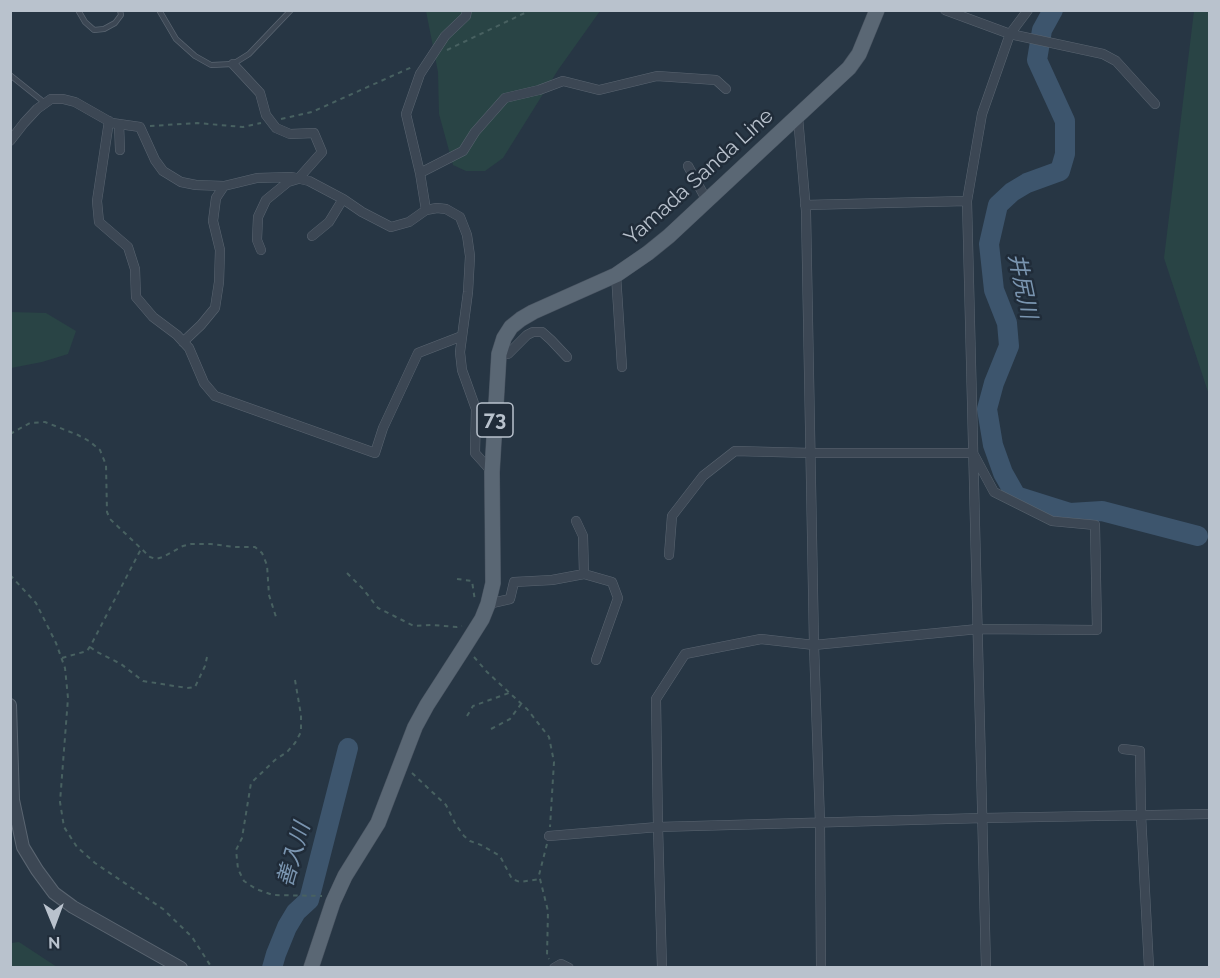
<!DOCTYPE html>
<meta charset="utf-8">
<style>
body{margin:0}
#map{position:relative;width:1220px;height:978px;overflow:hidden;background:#273644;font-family:Raleway,sans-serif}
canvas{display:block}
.frame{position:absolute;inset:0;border:12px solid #b9c2cd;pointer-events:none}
.north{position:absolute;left:24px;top:894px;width:60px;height:60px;-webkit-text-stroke:4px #202c39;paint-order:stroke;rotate:179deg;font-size:16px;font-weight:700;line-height:24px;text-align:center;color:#b9c2cd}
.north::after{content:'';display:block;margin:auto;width:21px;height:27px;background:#b9c2cd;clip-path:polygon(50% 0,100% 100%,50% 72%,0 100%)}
</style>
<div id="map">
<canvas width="1220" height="978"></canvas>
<div class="frame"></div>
<div class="north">N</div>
</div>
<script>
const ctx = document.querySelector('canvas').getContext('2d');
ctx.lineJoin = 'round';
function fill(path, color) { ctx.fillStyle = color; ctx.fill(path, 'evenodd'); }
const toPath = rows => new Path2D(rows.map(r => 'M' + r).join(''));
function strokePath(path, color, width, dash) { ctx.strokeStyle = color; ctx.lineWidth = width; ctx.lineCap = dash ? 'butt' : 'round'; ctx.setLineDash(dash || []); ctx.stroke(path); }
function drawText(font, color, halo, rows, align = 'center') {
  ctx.font = font + ' Raleway,"Noto Sans JP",sans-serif'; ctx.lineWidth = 5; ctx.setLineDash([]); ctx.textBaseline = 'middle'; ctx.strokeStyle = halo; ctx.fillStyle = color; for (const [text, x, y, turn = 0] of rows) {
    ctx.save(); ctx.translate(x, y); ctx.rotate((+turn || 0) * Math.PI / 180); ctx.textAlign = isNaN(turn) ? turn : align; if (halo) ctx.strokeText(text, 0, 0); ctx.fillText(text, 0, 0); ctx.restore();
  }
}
fill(toPath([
 [426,11,600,11,558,70,503,158,485,171,466,171,453,165,439,114,438,72],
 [1194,11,1210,11,1209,395,1164,258],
 [11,312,46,313,76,331,68,354,42,362,11,368],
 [19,942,57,967,11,967,11,943]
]), '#294445');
strokePath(toPath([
 [1053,10,1042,30,1037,60,1065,121,1065,154,1060,171,1027,183,1012,192,998,205,989,244,994,290,1007,323,1009,346,994,383,987,409,993,445,1003,473,1016,496,1070,513,1102,511,1198,536],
 [272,968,276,954,287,927,296,912,309,900,348,748]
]), '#3d556d', 20);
const service = toPath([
 [78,10,85,22,94,30,104,29,115,23,121,15,120,10],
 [159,10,176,39,195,56,211,65,233,64,249,54,291,10],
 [10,75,45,103]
]);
const minor = toPath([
 [945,10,1010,34,1103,54,1116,61,1155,104],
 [233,64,260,93,266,115,276,128,290,134,314,133,322,152,298,179,288,182,266,200,258,217,257,240,261,250],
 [798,117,806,211,814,645,820,823,821,968],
 [109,121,97,201,99,222,128,247,135,269,136,297,153,317,177,335,189,348,204,383,215,396,375,453,383,428,418,353,462,336],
 [119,124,120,150],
 [10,141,24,123,37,109,51,99,63,99,75,102,112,123,140,127,155,160,163,171,181,182,196,185,224,186,257,178,292,177,309,181,343,199,362,212,391,227,409,222,426,210,437,208,446,209,460,217,467,235,470,256,468,292,460,352,462,370,476,409,475,453,492,472],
 [688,166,707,201],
 [420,173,463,151,475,132,505,98,539,90,563,81,599,90,657,76,716,80,726,89],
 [805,205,967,201],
 [426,210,420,173,406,114,420,74,445,36,466,16,467,10],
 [312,236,329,222,343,199],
 [616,275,622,367],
 [183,342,201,325,215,308,219,282,220,250,213,221,216,198,224,186],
 [499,354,508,354,527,335,533,332,542,332,551,340,567,357],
 [576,521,583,536,584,574],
 [488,604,510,599,514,582,552,580,584,574,612,582,618,598,596,660],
 [1123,749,1140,751,1141,815,1149,968],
 [549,836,658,827,983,818,1210,814],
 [554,968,561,964,569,968],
 [662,968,658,827,656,699,685,654,761,639,814,645,978,629,1097,630,1095,525,1052,521,994,492,973,453,811,453,735,451,703,476,672,516,669,555],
 [986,968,967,201,982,114,1010,34,1028,10]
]);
const tertiary = toPath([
 [10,705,13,800,23,847,37,870,54,893,73,907,181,968]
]);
const primary = toPath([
 [311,968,333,902,345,876,378,823,415,727,427,705,465,646,482,619,488,604,493,583,492,472,499,354,504,338,511,327,521,319,533,312,616,275,648,253,669,236,849,68,859,54,877,10]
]);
strokePath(service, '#5a6571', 6);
strokePath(minor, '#5a6571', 10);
strokePath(tertiary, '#5a6571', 14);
strokePath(primary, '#485360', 16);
strokePath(toPath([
 [447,50,531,10],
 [281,119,312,112,412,67],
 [150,126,197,123,243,127,261,123],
 [10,434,30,423,45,422,78,435,89,441,100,450,106,465,107,512,110,519,150,557,156,559,163,557,183,546,191,544,211,544,235,547,255,547,262,553,267,565,269,595,276,617],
 [347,573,363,589,378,608,414,626,432,625,457,627,462,626],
 [10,575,36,603,56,643,65,668,68,698,60,802,64,827,77,847,95,863,163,909,192,937,212,968],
 [457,579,472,581,475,601],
 [90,647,97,652,121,664,143,681,187,688,195,687,205,666,207,657],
 [474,657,487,672,527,709,549,737,554,762,550,827],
 [62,658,87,651,91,645,141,549],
 [295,680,301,715,301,732,295,743,287,752,275,760,251,783,242,838,236,850,238,869,244,881,256,889,273,895,322,896],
 [467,716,473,706,509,693],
 [491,729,510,719,521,704],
 [412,773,446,805,456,825,464,836,470,841,481,845,500,856,512,879,520,882,540,879],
 [547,844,539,875,548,911,547,956,549,959]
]), '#486161', 2, [4.5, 4.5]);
strokePath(service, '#3c4754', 4.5);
strokePath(minor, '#3c4754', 9);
strokePath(tertiary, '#3c4754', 12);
strokePath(primary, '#5a6774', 15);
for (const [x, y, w] of [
 [495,420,36]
]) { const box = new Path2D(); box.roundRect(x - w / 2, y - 17, w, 34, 4.5); ctx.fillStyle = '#202c39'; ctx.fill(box); strokePath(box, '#b9c2cd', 1.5); }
drawText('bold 20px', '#b9c2cd', null, [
 ["73",495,420]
]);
drawText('21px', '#b9c2cd', '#202c39', [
 ["Yamada Sanda Line",699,177,-42]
]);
drawText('italic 22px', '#7a95b0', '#202c39', [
 ["井尻川",1022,286,78],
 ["善入川",294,855,-74]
]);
</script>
